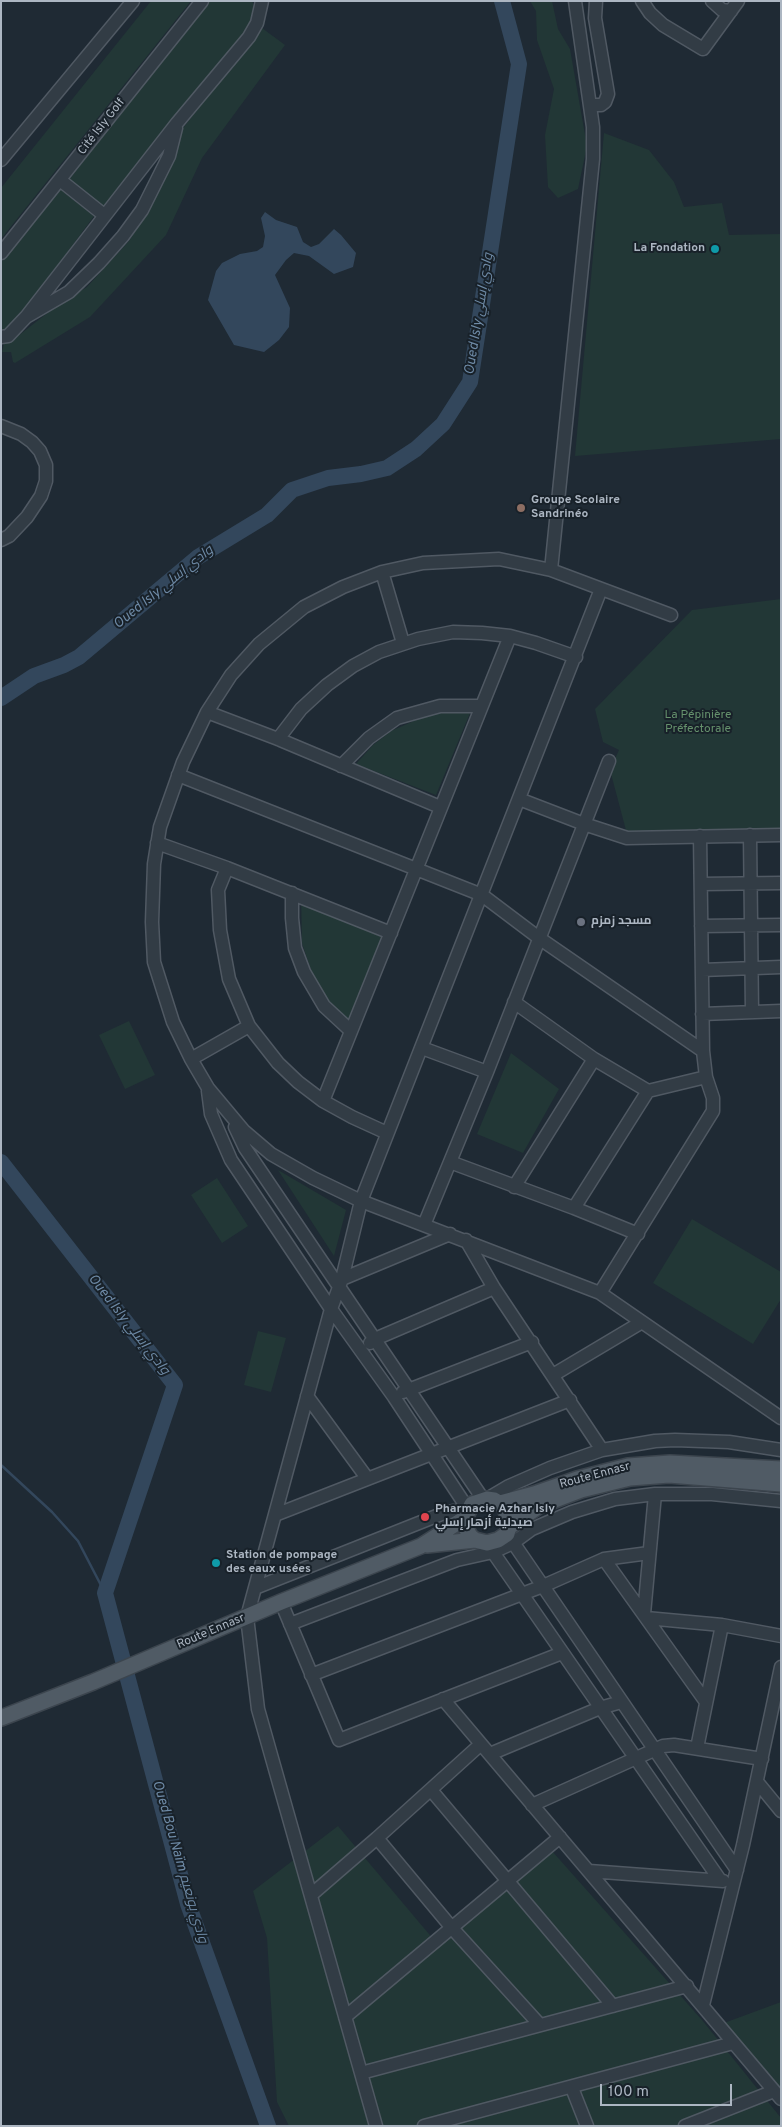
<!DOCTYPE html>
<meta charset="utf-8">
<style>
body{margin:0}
#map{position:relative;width:782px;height:2127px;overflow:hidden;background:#1f2a34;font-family:Overpass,sans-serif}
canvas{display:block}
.frame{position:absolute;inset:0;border:2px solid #acb6c2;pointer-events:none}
.scale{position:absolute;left:600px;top:2084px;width:132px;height:22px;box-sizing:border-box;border:2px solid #acb6c2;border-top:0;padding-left:6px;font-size:15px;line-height:18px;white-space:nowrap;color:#acb6c2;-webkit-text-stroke:4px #182129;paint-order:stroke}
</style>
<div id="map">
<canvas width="782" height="2127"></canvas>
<div class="frame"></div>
<div class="scale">100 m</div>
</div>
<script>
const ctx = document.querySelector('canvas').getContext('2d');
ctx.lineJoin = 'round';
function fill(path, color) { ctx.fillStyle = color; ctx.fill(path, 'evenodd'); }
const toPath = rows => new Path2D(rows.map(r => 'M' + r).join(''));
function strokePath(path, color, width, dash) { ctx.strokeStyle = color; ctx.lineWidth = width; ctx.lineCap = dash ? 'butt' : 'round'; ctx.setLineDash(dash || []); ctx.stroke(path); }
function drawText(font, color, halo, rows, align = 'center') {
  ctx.font = font + ' Overpass,Cairo,sans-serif'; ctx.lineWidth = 4; ctx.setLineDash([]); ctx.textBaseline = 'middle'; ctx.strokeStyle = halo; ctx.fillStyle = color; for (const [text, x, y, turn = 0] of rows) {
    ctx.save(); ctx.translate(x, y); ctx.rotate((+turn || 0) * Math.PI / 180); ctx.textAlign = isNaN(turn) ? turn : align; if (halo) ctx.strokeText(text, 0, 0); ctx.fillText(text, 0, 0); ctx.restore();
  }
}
fill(toPath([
 [151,1,191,1,1,239,1,188],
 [206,1,252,1,255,8,251,28,104,207,69,180],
 [530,1,552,1,558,29,570,49,587,146,578,189,558,198,548,187,545,135,554,89,537,40,536,11],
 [262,28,285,45,202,158,166,235,90,317,15,363,13,362,11,352,2,352,4,343,18,336,59,304,87,287,129,241,151,206,175,159,179,133],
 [604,133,649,150,674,182,684,207,722,203,729,235,781,234,781,439,575,456],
 [60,189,94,216,18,319,9,330,1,333,1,262],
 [781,599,781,828,627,834,610,770,619,750,603,742,595,709,692,610],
 [447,711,470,713,436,795,356,764,373,745,391,731,423,717],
 [301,896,383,938,349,1021,325,997,312,973,302,943],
 [129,1021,155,1075,125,1089,99,1035],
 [511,1053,559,1089,523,1153,477,1134],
 [278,1170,346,1210,334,1256],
 [217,1178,248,1226,222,1243,191,1195],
 [692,1219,781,1272,781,1299,753,1344,653,1283],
 [258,1331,286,1338,271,1392,244,1385],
 [338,1826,434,1940,552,1851,702,2020,781,2118,781,2126,289,2126,277,2102,267,1938,253,1891],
 [781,2002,781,2092,724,2023]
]), '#223736');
fill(toPath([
 [265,212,276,220,297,227,303,242,311,247,319,244,334,229,341,235,356,253,353,267,334,274,309,256,294,253,286,260,275,275,290,308,289,327,279,340,264,352,234,345,208,300,216,271,222,263,240,254,257,251,263,247,265,236,261,218]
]), '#33475c');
strokePath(toPath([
 [1,1465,52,1512,78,1541,105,1593]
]), '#33475c', 2.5);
strokePath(toPath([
 [1,698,34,676,64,665,79,657,198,557,267,515,292,490,328,478,361,474,387,468,416,449,443,424,470,382,519,64,502,1],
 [1,1162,175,1385,105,1593,188,1904,268,2126]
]), '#33475c', 16);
const minor = toPath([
 [642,1,650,13,663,25,703,49,738,1],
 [712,1,722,10,731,11],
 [590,105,601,105,605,102,608,94,595,18,596,1],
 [1,160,133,1],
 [60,180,104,215],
 [1,253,202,1],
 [26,317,177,123,249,37,257,23,262,1],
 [1,337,8,336,26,317,69,292,99,263,123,236,142,210,169,156,176,128],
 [1,426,21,434,32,442,40,451,46,465,46,481,41,496,27,517,9,536,1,540],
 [551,570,593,159,593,127,575,1],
 [382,572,403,643],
 [671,615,551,570,499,559,423,563,382,572,343,587,304,607,259,644,231,675,207,712,183,762,160,827,154,864,152,922,154,962,173,1022,191,1059,208,1088,244,1131,271,1154,313,1178,361,1201,600,1293,781,1418],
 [207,712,278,739,440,807],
 [278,739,301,709,327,685,353,666,379,652,418,639,453,632,482,633,510,636,536,643,576,657],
 [341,766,369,738,397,718,440,706,481,706],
 [178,775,482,895,539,938,703,1051],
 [519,799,584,824,627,838,781,835],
 [750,835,752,1012],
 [157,843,227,868,391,933],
 [227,868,218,890,220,930,229,979,249,1026,278,1063,298,1082,323,1101,352,1117,387,1133],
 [701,884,781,883],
 [292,893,292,918,295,948,304,972,324,1006,351,1031],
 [701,926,781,925],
 [702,970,781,967],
 [514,1002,594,1059,648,1091,706,1077],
 [702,1014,781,1011],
 [422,1048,487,1072],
 [191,1059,249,1026],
 [208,1091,211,1114,231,1160,331,1309,394,1397,468,1509],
 [323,1101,510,636],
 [235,1127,245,1148,483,1499],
 [450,1162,574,1208,638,1234],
 [514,1187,594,1059],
 [574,1208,648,1091],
 [424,1225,487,1072,609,761],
 [466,1240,494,1288,602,1450],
 [342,1279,450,1234],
 [600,1293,713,1111,713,1098,706,1077,703,1051,700,836],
 [370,1343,375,1339,494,1288],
 [553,1375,642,1322],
 [403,1392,532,1342],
 [307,1396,367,1478],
 [487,1499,509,1486,550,1468,602,1450,655,1441,675,1440,729,1442,781,1450],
 [275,1515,570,1400],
 [510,1538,737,1870],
 [488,1545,720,1880],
 [604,1559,706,1702],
 [255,1588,444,1513,453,1511,466,1515],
 [281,1602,339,1740,562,1653],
 [644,1614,655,1494],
 [646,1618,722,1625,781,1636],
 [290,1624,457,1560,493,1552,513,1543,532,1529,572,1512,615,1499,655,1494,712,1494,781,1501],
 [311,1675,543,1586,604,1559,649,1553],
 [443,1699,781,2099],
 [697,1748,722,1625],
 [490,1754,600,1708,621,1702],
 [758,1783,781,1811],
 [431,1790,613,2006],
 [532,1805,663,1746,674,1745,762,1759],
 [377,1838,452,1928,540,2025],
 [589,1871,723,1881],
 [311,1895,377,1838,481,1744],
 [703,2005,743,1845,781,1667],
 [345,2017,560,1837],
 [361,2073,687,1986],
 [572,2088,587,2126],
 [376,2126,258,1709,247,1617,331,1309,342,1279,361,1201,601,589],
 [424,2126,733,2043],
 [685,2126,774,2091]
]);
const major = toPath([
 [487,1499,494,1500,504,1506,510,1522,507,1534,498,1540,487,1543,475,1540,470,1536,467,1530,465,1518,472,1504,487,1499],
 [500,1503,534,1494,577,1479,628,1466,670,1463,781,1469],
 [509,1527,539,1506,581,1490,630,1478,669,1475,781,1484],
 [427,1545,475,1540],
 [1,1718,93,1682,281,1602,421,1546,465,1518]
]);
strokePath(minor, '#505963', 15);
strokePath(major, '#3c454e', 18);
strokePath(minor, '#323c45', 12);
strokePath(major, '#505b65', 15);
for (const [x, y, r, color] of [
 [715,249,5,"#0f9aa8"],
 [521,508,5,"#8d6e63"],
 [581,922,5,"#6b7280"],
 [425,1517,5,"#e0444e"],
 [216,1563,5,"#0f9aa8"]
]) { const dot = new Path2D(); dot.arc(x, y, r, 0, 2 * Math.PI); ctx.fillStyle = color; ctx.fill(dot); strokePath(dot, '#182129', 2); }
drawText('12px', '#acb6c2', '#182129', [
 ["Cité Isly Golf",102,127,-52],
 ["Route Ennasr",595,1476,-15],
 ["Route Ennasr",211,1632,-23]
]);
drawText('bold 12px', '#acb6c2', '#182129', [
 ["La Fondation",705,249,"right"],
 ["Groupe Scolaire",531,501],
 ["Sandrinéo",531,515],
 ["مسجد زمزم",591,922],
 ["Pharmacie Azhar Isly",435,1510],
 ["صيدلية أزهار إسلي",435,1524],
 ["Station de pompage",226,1556],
 ["des eaux usées",226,1570]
], 'left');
drawText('12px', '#65916c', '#182129', [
 ["La Pépinière",698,716],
 ["Préfectorale",698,730]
]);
drawText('italic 14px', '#6e8aa6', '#182129', [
 ["Oued Isly وادي إسلي",480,314,-81],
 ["Oued Isly وادي إسلي",164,588,-39],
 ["Oued Isly وادي إسلي",128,1325,52],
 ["Oued Bou Naïm وادي بونعيم",179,1862,74]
]);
</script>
